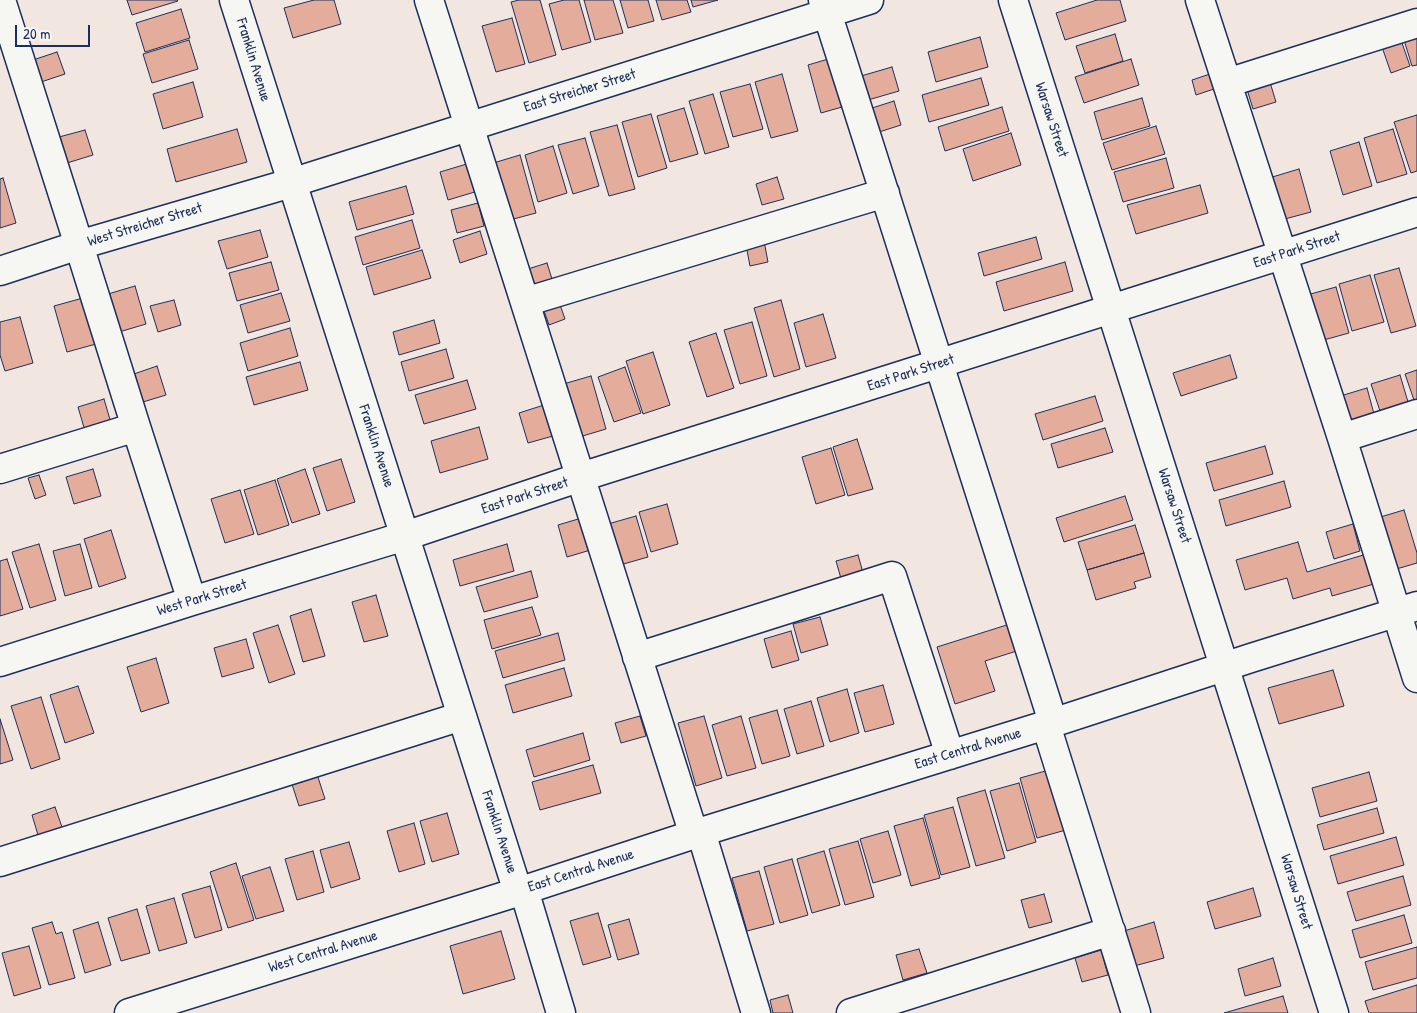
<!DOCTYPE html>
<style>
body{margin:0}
#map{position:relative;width:1417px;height:1013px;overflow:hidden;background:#f2e7e0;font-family:"Patrick Hand",sans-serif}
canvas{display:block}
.scale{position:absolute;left:15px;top:25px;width:75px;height:22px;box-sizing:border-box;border:2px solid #1b2f5e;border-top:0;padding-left:6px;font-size:15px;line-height:18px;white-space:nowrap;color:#1b2f5e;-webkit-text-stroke:4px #f6f6f2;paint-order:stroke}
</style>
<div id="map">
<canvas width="1417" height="1013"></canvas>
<div class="scale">20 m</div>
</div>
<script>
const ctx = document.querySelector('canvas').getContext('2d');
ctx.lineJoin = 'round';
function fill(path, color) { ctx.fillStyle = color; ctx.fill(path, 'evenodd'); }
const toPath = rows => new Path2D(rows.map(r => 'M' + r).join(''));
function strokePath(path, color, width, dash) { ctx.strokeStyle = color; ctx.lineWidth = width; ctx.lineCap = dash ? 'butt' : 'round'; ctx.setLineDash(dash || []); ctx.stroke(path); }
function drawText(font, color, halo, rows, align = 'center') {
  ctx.font = font + ' "Patrick Hand",sans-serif'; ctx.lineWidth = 4.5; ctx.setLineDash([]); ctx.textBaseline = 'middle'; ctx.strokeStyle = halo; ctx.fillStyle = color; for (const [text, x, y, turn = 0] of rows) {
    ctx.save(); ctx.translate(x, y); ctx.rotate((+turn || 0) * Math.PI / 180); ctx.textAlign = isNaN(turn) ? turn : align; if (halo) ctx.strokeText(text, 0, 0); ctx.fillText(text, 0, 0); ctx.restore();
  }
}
const building = toPath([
 [127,0,177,0,178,1,132,15,127,0],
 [314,0,334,0,341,24,293,38,284,8,314,0],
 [519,0,540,0,556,55,529,63,511,2,519,0],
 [564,0,579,0,591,42,562,50,549,4,564,0],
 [584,0,613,0,623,33,595,40,584,0],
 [620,0,648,0,654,21,628,28,620,0],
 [656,0,687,0,691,12,662,20,656,0],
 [691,0,718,0,693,7,691,0],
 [1097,0,1120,0,1126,21,1065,40,1056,13,1097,0],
 [181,9,190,38,145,52,136,23,181,9],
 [512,18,525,64,496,72,482,26,512,18],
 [1115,34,1123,61,1085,73,1076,46,1115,34],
 [1417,36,1417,65,1412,66,1404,40,1417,36],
 [980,37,988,67,936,82,928,52,980,37],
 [189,40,198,69,152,83,143,54,189,40],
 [1401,40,1410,66,1391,73,1382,47,1401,40],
 [57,52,65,74,41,82,33,60,57,52],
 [835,57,849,105,821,113,808,65,835,57],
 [1131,59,1139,85,1084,103,1075,77,1131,59],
 [892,67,899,91,868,100,861,76,892,67],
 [1216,72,1220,87,1196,95,1192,80,1216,72],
 [782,74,798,131,771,138,755,82,782,74],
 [981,78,989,105,929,122,922,95,981,78],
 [1269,79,1276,102,1253,109,1246,86,1269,79],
 [193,82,203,117,163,129,153,94,193,82],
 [750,84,763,129,733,137,720,92,750,84],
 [713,94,729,147,705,154,689,101,713,94],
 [1142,98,1150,126,1102,140,1094,112,1142,98],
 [894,101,901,125,876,133,869,109,894,101],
 [1002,107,1009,131,945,151,938,127,1002,107],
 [684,108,698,154,670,162,657,116,684,108],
 [651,114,667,168,638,177,622,122,651,114],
 [1417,115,1417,171,1411,173,1394,122,1417,115],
 [617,125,635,189,609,196,590,132,617,125],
 [1156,126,1165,154,1112,170,1103,143,1156,126],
 [237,129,247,162,176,182,167,149,237,129],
 [1393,129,1407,174,1377,183,1364,138,1393,129],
 [85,130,93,155,67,163,59,137,85,130],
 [1011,133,1021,165,973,181,963,149,1011,133],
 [585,138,599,186,573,194,558,145,585,138],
 [1359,142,1372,186,1343,195,1330,151,1359,142],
 [553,146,567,193,538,202,525,155,553,146],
 [520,155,536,213,506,221,490,164,520,155],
 [1166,158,1174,188,1123,202,1114,172,1166,158],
 [470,163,478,191,448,200,440,172,470,163],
 [1299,169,1311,212,1281,220,1269,178,1299,169],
 [777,177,784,199,762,205,756,184,777,177],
 [3,178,16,223,0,228,0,179,3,178],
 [1200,185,1208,213,1136,234,1127,205,1200,185],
 [406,186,414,214,357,230,349,202,406,186],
 [478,203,484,226,457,233,451,210,478,203],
 [412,220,420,248,363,265,355,237,412,220],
 [260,230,268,257,227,269,218,241,260,230],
 [480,231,487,254,460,263,453,240,480,231],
 [1036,237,1042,259,984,276,978,253,1036,237],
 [764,241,768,262,750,266,746,245,764,241],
 [422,250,431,278,374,295,366,267,422,250],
 [271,262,279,290,237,301,229,273,271,262],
 [1065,262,1073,291,1004,311,996,282,1065,262],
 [547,263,552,279,533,285,528,269,547,263],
 [1399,268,1416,326,1391,333,1374,275,1399,268],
 [1370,275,1384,322,1352,331,1339,284,1370,275],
 [135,286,146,324,119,332,108,294,135,286],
 [1336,287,1349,333,1320,341,1307,295,1336,287],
 [281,293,290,321,248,333,240,305,281,293],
 [83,298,96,344,67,352,54,306,83,298],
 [174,300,181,325,158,332,150,306,174,300],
 [781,300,800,369,774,377,754,308,781,300],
 [559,302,565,319,549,325,543,308,559,302],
 [823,314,836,358,806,367,794,323,823,314],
 [20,317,33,363,5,371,0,355,0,322,20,317],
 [434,320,440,343,399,355,393,332,434,320],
 [752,322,767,376,740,384,724,330,752,322],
 [290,328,298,356,248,371,240,343,290,328],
 [716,333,734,388,707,397,689,342,716,333],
 [446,349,454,378,409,391,401,362,446,349],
 [653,352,670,405,643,414,626,361,653,352],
 [1230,355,1237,378,1181,396,1173,373,1230,355],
 [300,362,308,390,254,405,246,377,300,362],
 [157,366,166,395,143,402,134,374,157,366],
 [625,367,641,413,614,422,598,377,625,367],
 [1417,370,1417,402,1415,403,1405,374,1417,370],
 [1400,375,1408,402,1380,411,1371,384,1400,375],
 [591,376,606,429,576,438,560,385,591,376],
 [467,380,476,409,424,424,415,395,467,380],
 [1367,388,1374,414,1345,423,1337,397,1367,388],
 [1095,396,1103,421,1043,440,1035,414,1095,396],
 [104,399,111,423,85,431,78,407,104,399],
 [544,405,553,436,528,443,519,413,544,405],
 [479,427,488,459,440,473,431,441,479,427],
 [1105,428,1113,452,1058,468,1051,444,1105,428],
 [857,439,873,489,848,496,833,447,857,439],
 [1265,446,1273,474,1214,491,1206,463,1265,446],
 [831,448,845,495,816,504,802,457,831,448],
 [341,459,355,502,327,511,313,468,341,459],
 [93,469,101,496,74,504,66,477,93,469],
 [305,469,320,514,292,523,277,479,305,469],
 [39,475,46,495,35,499,28,478,39,475],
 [275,480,289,525,258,535,244,490,275,480],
 [1284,481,1291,507,1226,526,1219,500,1284,481],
 [240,490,254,534,225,543,211,499,240,490],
 [1125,496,1133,520,1064,542,1056,518,1125,496],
 [667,504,678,544,651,552,639,512,667,504],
 [1404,510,1417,553,1417,563,1393,570,1377,518,1404,510],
 [636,516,648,557,620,565,608,524,636,516],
 [585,517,594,549,567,557,558,525,585,517],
 [1353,524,1360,551,1334,559,1326,532,1353,524],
 [1135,525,1144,553,1087,570,1078,542,1135,525],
 [111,530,126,578,99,587,84,539,111,530],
 [1298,542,1307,572,1373,552,1381,582,1332,596,1330,588,1293,599,1287,578,1245,590,1236,560,1298,542],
 [39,544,56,600,30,608,12,552,39,544],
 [80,544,92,588,65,596,53,551,80,544],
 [507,544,514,571,460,586,453,560,507,544],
 [1144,553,1151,577,1134,582,1136,588,1096,600,1087,570,1144,553],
 [858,555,864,576,842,582,836,561,858,555],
 [7,559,23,609,0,616,0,561,7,559],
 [531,571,538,597,484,612,476,587,531,571],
 [376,595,388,636,364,642,352,602,376,595],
 [532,607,541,635,492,649,484,620,532,607],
 [311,609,325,656,303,662,290,616,311,609],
 [820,617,828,645,801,653,793,624,820,617],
 [1013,623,1020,650,985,661,995,691,955,704,937,647,1013,623],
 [278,625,295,674,269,683,253,633,278,625],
 [791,631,799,660,772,668,764,639,791,631],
 [558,633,565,660,503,678,495,651,558,633],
 [246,639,254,668,222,677,214,648,246,639],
 [156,658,169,703,141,712,127,667,156,658],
 [564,668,572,696,513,713,505,685,564,668],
 [1333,670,1344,706,1279,724,1268,688,1333,670],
 [883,685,894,724,865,732,854,693,883,685],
 [78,686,94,733,65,743,50,695,78,686],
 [847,689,859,733,830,742,817,698,847,689],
 [41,697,60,759,31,769,11,706,41,697],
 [811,701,824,746,797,754,784,709,811,701],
 [777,710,790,756,762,764,749,718,777,710],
 [640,716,646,736,621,743,615,723,640,716],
 [704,716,722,778,696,786,678,723,704,716],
 [741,716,756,768,727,776,712,725,741,716],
 [0,719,13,760,0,764,0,719],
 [583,733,590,760,534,777,526,750,583,733],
 [593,765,601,793,540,810,532,782,593,765],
 [1049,770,1066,830,1037,838,1020,778,1049,770],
 [316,771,325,799,299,806,290,778,316,771],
 [1369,772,1377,801,1320,817,1312,788,1369,772],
 [1019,783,1036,842,1007,851,990,791,1019,783],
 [985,790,1005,858,976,866,957,798,985,790],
 [55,807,62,827,38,835,32,815,55,807],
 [953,807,970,867,941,875,924,815,953,807],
 [1377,808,1384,833,1324,850,1317,825,1377,808],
 [447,813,459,854,432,862,420,821,447,813],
 [923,818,940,878,911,886,894,826,923,818],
 [414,823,425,864,399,872,387,831,414,823],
 [888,831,901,875,873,883,860,839,888,831],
 [1396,837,1404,865,1338,884,1330,856,1396,837],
 [858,841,874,897,845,905,829,849,858,841],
 [349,842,360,879,331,888,320,850,349,842],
 [313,851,324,892,297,900,285,859,313,851],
 [824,851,840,905,812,913,797,859,824,851],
 [792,859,808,915,780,923,764,867,792,859],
 [236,863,254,920,228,928,210,872,236,863],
 [270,867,284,911,256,919,242,876,270,867],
 [759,871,774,924,747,931,732,878,759,871],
 [1403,876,1411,905,1356,921,1347,892,1403,876],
 [210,886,222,930,195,938,182,894,210,886],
 [1253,888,1261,916,1215,929,1207,902,1253,888],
 [1044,894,1052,922,1029,928,1021,900,1044,894],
 [174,898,187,943,159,951,146,906,174,898],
 [137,909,150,953,121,961,108,918,137,909],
 [598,913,611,957,583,965,570,921,598,913],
 [1404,915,1412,943,1360,958,1352,930,1404,915],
 [629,919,639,954,618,960,608,925,629,919],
 [52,922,56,934,62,932,75,978,49,985,32,928,52,922],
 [98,922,111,965,85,973,73,930,98,922],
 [1154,922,1164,958,1134,966,1124,931,1154,922],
 [501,931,515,979,463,994,450,946,501,931],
 [29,946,41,988,14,996,2,953,29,946],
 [1417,947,1417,978,1373,990,1365,962,1417,947],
 [919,949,927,973,903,980,896,955,919,949],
 [1101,950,1108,975,1082,982,1075,958,1101,950],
 [1273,958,1281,986,1245,996,1238,969,1273,958],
 [1417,985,1417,1013,1369,1013,1365,1001,1417,985],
 [788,995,793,1013,773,1013,770,1000,788,995],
 [1283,996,1288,1013,1224,1013,1283,996]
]);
fill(building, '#e4ac9a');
strokePath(building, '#1b2f5e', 1);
const minor = toPath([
 [1,0,72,223,136,427,192,601],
 [234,0,518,892],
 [429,0,694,835],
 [823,0,1053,722],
 [1013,0,1334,1013],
 [1200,0,1342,438,1417,678],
 [1227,83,1417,23],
 [0,271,79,245,291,183,869,0],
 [525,302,885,193],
 [1342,438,1417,414],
 [0,469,136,427],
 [637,657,892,576,950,755],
 [0,662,192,601,405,536,581,477,1417,212],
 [1046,725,1136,1013],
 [701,832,756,1013],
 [0,862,462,716],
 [524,890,561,1013],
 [129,1013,524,890,701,832,1046,725,1251,658,1417,606],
 [851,1013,1111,931]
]);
strokePath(minor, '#1b2f5e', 31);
strokePath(minor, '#f6f6f2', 28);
drawText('15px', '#1b2f5e', '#f6f6f2', [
 ["Franklin Avenue",253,60,73],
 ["East Streicher Street",580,91,-17],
 ["Warsaw Street",1051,120,72],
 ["West Streicher Street",145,225,-17],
 ["East Park Street",1297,250,-18],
 ["East Park Street",911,373,-18],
 ["Franklin Avenue",376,446,72],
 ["East Park Street",525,496,-18],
 ["Warsaw Street",1174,506,72],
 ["West Park Street",202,598,-17],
 ["East Central Avenue",968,749,-17],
 ["Franklin Avenue",499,832,72],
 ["East Central Avenue",581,871,-18],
 ["Warsaw Street",1296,892,73],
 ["West Central Avenue",323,952,-17]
]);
</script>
